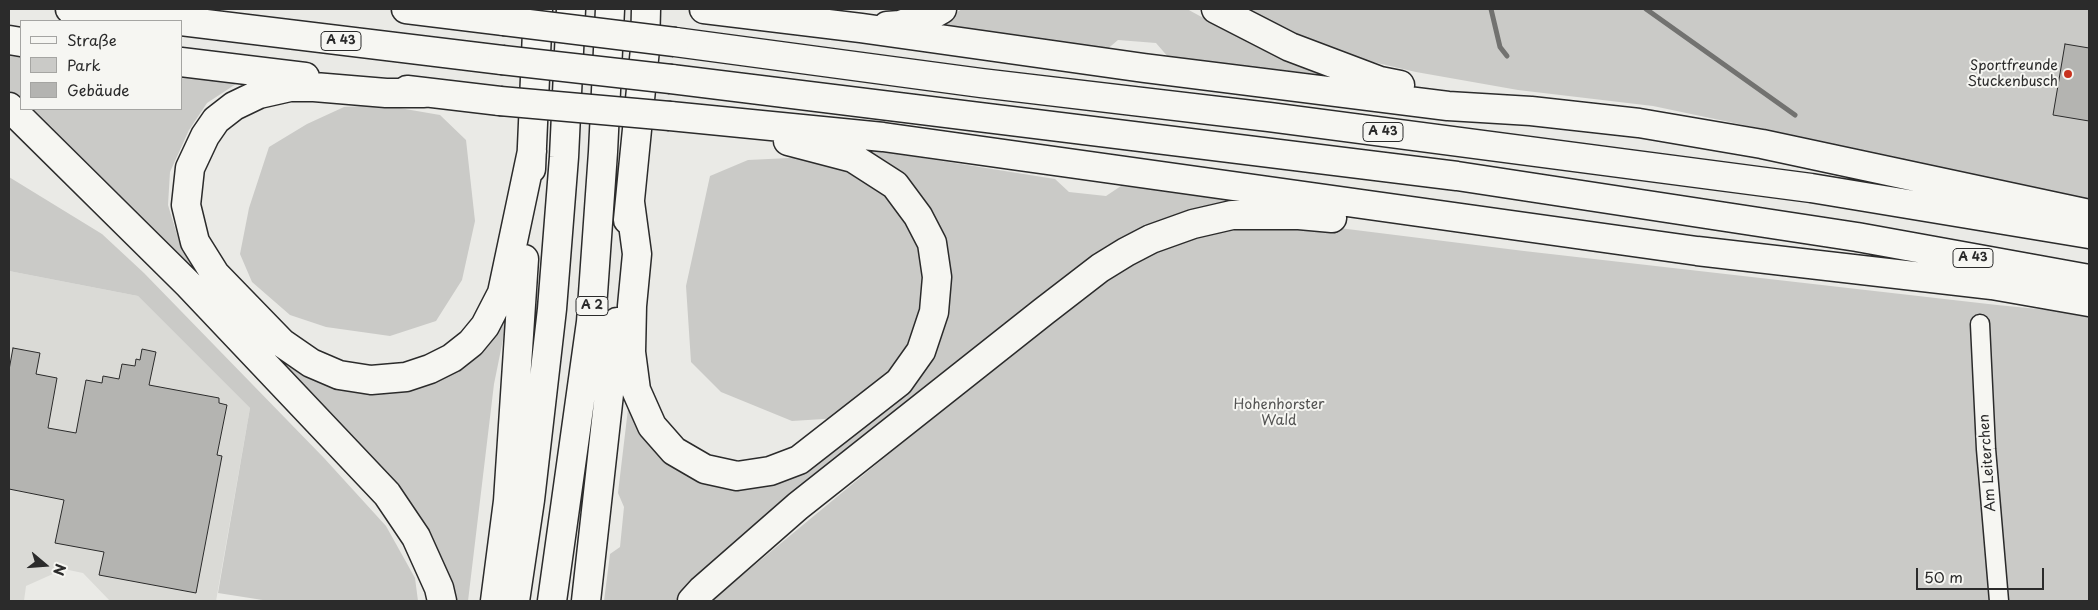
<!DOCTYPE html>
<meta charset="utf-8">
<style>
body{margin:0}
#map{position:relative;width:2098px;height:610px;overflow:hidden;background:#eaeae6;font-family:"Playpen Sans",sans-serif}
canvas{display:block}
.frame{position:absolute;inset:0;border:10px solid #2b2b2b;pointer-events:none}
.legend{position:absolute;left:20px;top:20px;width:162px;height:90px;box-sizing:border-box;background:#f6f6f2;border:1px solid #a5a5a2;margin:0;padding:6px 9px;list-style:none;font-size:15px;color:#2b2b2b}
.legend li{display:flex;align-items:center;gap:10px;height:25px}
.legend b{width:25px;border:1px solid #a5a5a2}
.north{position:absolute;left:20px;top:540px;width:50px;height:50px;-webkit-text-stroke:4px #f6f6f2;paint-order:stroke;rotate:108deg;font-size:14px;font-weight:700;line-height:20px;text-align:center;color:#2b2b2b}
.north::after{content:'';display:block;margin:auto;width:18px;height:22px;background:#2b2b2b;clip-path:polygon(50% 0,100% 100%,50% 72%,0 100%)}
.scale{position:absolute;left:1916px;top:568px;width:128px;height:22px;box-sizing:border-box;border:2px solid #2b2b2b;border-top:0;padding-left:6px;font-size:15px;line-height:18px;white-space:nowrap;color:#2b2b2b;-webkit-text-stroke:4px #f6f6f2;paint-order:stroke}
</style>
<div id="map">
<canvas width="2098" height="610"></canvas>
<div class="frame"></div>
<ul class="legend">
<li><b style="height:6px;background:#f6f6f2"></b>Straße</li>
<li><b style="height:14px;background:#cacac7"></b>Park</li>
<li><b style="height:14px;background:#b4b4b1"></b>Gebäude</li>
</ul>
<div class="north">N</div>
<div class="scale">50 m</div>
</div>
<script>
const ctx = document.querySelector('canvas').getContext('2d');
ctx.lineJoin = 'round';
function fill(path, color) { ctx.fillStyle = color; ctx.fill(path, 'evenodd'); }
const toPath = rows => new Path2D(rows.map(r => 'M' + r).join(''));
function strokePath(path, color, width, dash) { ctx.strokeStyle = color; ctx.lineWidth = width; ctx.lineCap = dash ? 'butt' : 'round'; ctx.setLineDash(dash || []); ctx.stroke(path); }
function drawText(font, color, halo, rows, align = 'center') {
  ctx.font = font + ' "Playpen Sans",sans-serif'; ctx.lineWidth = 4; ctx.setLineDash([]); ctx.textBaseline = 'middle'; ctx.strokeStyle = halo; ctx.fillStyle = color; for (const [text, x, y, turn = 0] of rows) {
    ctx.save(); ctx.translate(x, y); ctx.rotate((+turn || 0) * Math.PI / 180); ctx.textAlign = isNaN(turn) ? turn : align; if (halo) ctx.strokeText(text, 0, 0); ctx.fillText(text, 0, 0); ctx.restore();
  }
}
fill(toPath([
 [9,271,138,296,250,408,216,601,110,601,83,573,64,569,26,586,24,601,9,601]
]), '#dadad6');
fill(toPath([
 [962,9,1187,9,1249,43,1318,74,1169,58,1156,43,1118,40,1105,51,927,31],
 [1233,9,2089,9,2089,202,1886,155,1653,106,1518,90,1416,72,1347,56],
 [9,56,21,57,21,102,9,91],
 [181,76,239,82,207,103,189,130,170,172,168,205,182,251,236,312,380,391,502,317,507,320,494,384,468,601,454,601,446,575,28,109,181,109],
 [382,105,440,115,466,140,475,221,462,280,436,321,390,336,326,327,290,315,252,282,240,254,249,208,269,147,307,124,344,107],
 [841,145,1055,179,1069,192,1106,196,1121,186,1287,203,1158,226,698,579,678,601,604,601,610,554,620,547,624,507,618,493,628,409,653,446,707,479,743,490,812,469,905,390,938,234],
 [810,157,847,169,875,183,902,208,920,239,926,266,924,316,897,369,839,418,792,421,721,392,691,362,686,286,710,176,748,160],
 [9,177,102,234,144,273,324,458,386,526,415,578,418,601,269,601,218,593,250,408,138,296,9,271],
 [1244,224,1307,224,1524,251,1997,305,2089,314,2089,601,711,601,925,424,1105,281,1141,258,1188,237]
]), '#cacac7');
strokePath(toPath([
 [1491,9,1500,47,1507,56],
 [1646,9,1795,115]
]), '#727270', 5);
const building = toPath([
 [2065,44,2089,48,2089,121,2053,115,2065,44],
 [13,348,40,353,36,374,57,378,48,428,76,433,86,380,102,383,103,376,119,379,122,364,135,366,136,359,140,360,142,349,156,352,149,385,219,398,219,403,227,405,217,455,222,456,196,593,99,575,104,552,55,543,64,500,9,489,9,370,13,348]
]);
fill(building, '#b4b4b1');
strokePath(building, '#2b2b2b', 1);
const minor = toPath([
 [1980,324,1986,449,1999,601]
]);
const motorway = toPath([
 [70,9,180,21],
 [406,9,504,21],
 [704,9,861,28,1144,68,1448,106,1531,111,1639,123,1762,144,2089,214],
 [1216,9,1290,47,1380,81,1400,85],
 [181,21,502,60],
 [887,26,900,25,935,13,942,9],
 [9,40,21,42],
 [675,42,981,83,1269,117,1811,188,2089,234],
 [181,62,305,77],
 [671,79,1457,176,1857,237,2089,279],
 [407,90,500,101],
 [424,93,386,93,314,87,290,87,259,94,234,106,216,120,205,136,190,168,186,205,195,242,215,274,282,343,311,363,339,375,371,380,406,377,430,369,452,358,471,343,485,326,502,293,532,151],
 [9,107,189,285,387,494,416,537,439,588,442,601],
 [670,116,883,137,1697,251,1992,285,2089,302],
 [531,169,538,9],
 [630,202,637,254,632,306,631,352,636,390,652,426,674,451,705,469,737,476,770,471,799,460,899,382,921,351,934,312,937,277,932,243,918,216,895,185,853,158,788,141],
 [628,220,645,49,646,9],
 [495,601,508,501,524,259],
 [515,601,530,500,552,309,564,157,571,9],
 [552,601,591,322,603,152,610,9],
 [586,601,617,322],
 [692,601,702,590,798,506,1043,312,1100,268,1126,252,1151,239,1193,224,1232,215,1299,215,1332,218]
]);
strokePath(minor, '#2b2b2b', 21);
strokePath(motorway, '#2b2b2b', 31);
strokePath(minor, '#f6f6f2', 18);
strokePath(motorway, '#f6f6f2', 28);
const motorwayBridge = toPath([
 [504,21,675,42],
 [502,60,671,79],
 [500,101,670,116]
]);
strokePath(motorwayBridge, '#2b2b2b', 31, []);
strokePath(motorwayBridge, '#f6f6f2', 28);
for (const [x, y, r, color] of [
 [2068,74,5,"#c8321e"]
]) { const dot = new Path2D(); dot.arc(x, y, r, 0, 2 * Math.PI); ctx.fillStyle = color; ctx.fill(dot); strokePath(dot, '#f6f6f2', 2); }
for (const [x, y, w] of [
 [341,41,40],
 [1383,132,40],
 [1973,258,40],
 [592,306,32]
]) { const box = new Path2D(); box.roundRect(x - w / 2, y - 9.5, w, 19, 4); ctx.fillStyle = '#f6f6f2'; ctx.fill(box); strokePath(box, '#2b2b2b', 1); }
drawText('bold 12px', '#2b2b2b', null, [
 ["A 43",341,41],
 ["A 43",1383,132],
 ["A 43",1973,258],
 ["A 2",592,306]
]);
drawText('14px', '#2b2b2b', '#f6f6f2', [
 ["Sportfreunde",2058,66],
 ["Stuckenbusch",2058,82]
], 'right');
drawText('14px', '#535352', '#f6f6f2', [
 ["Hohenhorster",1279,405],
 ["Wald",1279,421]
]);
drawText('14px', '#2b2b2b', '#f6f6f2', [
 ["Am Leiterchen",1988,463,-94]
]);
</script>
